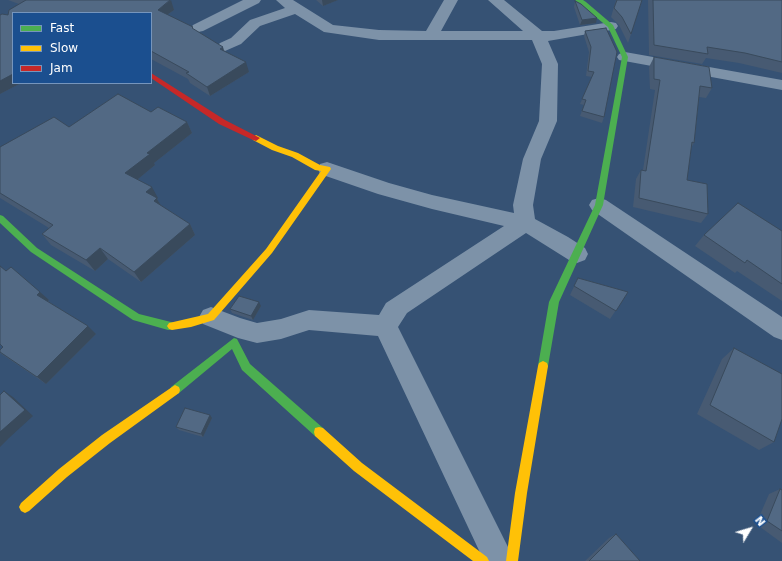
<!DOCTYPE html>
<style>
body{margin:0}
#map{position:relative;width:782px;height:561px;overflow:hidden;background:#365274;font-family:"DejaVu Sans",sans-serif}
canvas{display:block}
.legend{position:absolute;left:12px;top:12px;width:140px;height:72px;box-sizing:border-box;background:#1b4f8f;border:1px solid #7695bc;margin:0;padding:5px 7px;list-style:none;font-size:12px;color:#fff}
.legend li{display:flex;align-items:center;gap:8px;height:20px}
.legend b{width:20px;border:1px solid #7695bc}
.north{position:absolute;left:730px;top:509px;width:40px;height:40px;-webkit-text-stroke:3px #1b4f8f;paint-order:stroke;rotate:52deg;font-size:11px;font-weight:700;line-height:16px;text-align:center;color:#fff}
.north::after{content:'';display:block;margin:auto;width:14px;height:18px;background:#fff;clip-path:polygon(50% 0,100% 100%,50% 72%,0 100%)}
</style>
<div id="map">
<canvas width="782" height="561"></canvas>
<ul class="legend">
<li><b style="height:5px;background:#4caf50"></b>Fast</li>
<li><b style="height:5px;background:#ffc107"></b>Slow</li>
<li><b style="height:5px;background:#c62828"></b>Jam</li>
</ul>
<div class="north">N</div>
</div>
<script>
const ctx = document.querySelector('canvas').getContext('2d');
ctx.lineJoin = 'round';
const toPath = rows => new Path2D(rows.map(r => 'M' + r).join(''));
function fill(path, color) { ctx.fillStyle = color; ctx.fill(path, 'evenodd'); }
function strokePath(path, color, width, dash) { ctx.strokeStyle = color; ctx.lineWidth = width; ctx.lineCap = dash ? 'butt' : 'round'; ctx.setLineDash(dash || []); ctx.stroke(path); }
fill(toPath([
 [243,0,261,0,259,3,203,31,198,32,193,31,191,28,193,25,243,0],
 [276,0,293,0,333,25,379,30,426,31,444,0,458,0,441,31,523,31,488,0,504,0,542,31,554,31,611,22,616,23,618,26,616,29,611,30,548,41,558,64,557,121,541,159,533,205,535,219,568,237,585,248,588,254,585,260,577,263,569,260,526,233,407,313,398,327,515,561,484,561,378,336,309,330,281,339,257,343,238,338,203,324,199,317,203,310,211,307,240,318,257,323,281,319,309,310,379,315,386,303,504,226,432,209,378,194,320,174,318,169,320,164,327,162,389,183,432,195,514,213,513,205,523,159,539,121,542,64,532,40,379,40,324,32,295,14,260,26,241,44,225,51,220,49,217,46,220,43,231,38,250,20,285,8,276,0],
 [625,52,782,80,782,90,619,60,617,57,619,54,625,52],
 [599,198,606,200,782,317,782,340,774,337,592,210,589,205,592,200,599,198]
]), '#7d92a8');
fill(toPath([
 [575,0,583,0,586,2,613,25,628,57,603,205,559,302,548,366,547,369,543,371,539,369,538,366,549,302,595,205,622,57,608,27,575,0],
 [0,215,3,216,37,248,139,314,175,323,177,326,175,329,168,330,133,320,31,252,0,223,0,215],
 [234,338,237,339,250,364,323,428,324,432,323,436,319,437,315,436,242,370,232,349,179,393,175,395,171,393,170,390,171,387,234,338]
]), '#4caf50');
fill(toPath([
 [256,135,278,146,298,153,320,165,330,167,331,169,272,253,214,320,191,327,172,330,169,329,167,326,169,323,208,314,266,249,321,171,315,170,292,157,272,150,253,140,252,138,256,135],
 [543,361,547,363,548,366,527,493,518,561,506,561,515,493,538,366,539,363,543,361],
 [175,385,179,387,180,390,179,393,110,443,67,477,29,511,25,513,21,511,19,507,21,503,59,469,102,435,175,385],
 [319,427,323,428,362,463,487,557,489,561,473,561,354,471,315,436,314,432,315,428,319,427]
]), '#ffc107');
fill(toPath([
 [151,73,225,120,260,138,256,141,253,140,219,124,151,78,151,73]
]), '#c62828');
fill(toPath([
 [8,0,170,0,174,10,167,15,194,30,224,51,249,72,210,96,190,83,188,79,151,59,151,13,13,13,13,83,21,83,0,94,8,15,19,4],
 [316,0,338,0,323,6],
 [616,0,642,0,631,34,628,43,619,25,611,17],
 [648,0,782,0,782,73,739,63,706,58,702,64,649,55],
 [575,1,596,23,580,25,574,7],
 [606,28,604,117,602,123,580,116,584,105,580,104,592,77,586,76,589,52,584,36,585,31],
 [654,57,712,88,706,98,699,97,694,143,691,148,687,180,708,214,701,223,633,207,636,179,641,170,643,170,655,90,650,89,649,67],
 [151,112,187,122,192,133,154,163,155,165,138,179,158,198,157,199,161,206,190,224,195,235,141,282,108,259,95,271,51,245,42,234,49,228,0,198,0,147,69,127],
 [782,231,782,301,737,271,735,273,695,246,704,235],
 [6,271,49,300,48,301,96,334,46,384,0,353,3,347],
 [578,278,628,292,610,319,570,295],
 [261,306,253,320,232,313,230,309],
 [734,348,774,442,759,450,697,414,722,359],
 [212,418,203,437,179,430,176,427],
 [780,489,782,490,782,543,756,524,769,494],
 [616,534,640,561,585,561,609,538]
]), '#475a72');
fill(toPath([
 [171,0,174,10,161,19,158,10],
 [322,0,338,0,323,6],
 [597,18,596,23,580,25,582,20],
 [223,47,226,57,220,49],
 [246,62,249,72,210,96,207,87],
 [13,74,13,83,21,83,0,94,0,81],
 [187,122,192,133,154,163,155,165,132,184,125,173,147,153],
 [152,187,158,198,157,199,163,209,160,212,146,192],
 [190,224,195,235,141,282,134,272],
 [100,248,108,259,95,271,86,260],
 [40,292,49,300,46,303,37,295],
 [259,302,261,306,253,320,251,316],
 [88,326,96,334,46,384,37,377],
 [4,391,13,397,33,416,9,438,0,447,0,432],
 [210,415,212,418,203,437,201,434]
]), '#394a5c');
const building = toPath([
 [26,0,170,0,158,10,193,27,192,28,223,47,220,49,246,62,207,87,186,73,189,72,151,51,151,13,13,13,13,74,0,81,0,15,2,14,8,15,9,10,26,0],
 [617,0,642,0,631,34,622,17,614,8,617,0],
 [653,0,782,0,782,62,745,53,707,47,708,54,654,45,653,0],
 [575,1,581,4,597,18,582,20,575,1],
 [606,28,617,52,604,117,582,111,586,100,582,99,594,72,588,71,591,47,585,31,606,28],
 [654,57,709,67,712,88,700,86,694,143,692,142,687,180,707,184,708,214,639,198,641,170,646,171,660,80,654,79,654,57],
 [118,94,151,112,158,107,187,122,147,153,150,154,125,173,152,187,146,192,157,198,154,201,190,224,134,272,100,248,86,260,42,234,53,225,0,193,0,147,54,117,69,127,118,94],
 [738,203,782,231,782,284,747,260,745,263,704,235,738,203],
 [0,266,6,271,11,267,40,292,37,295,88,326,37,377,0,352,0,350,3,347,0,344,0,266],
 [578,278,628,292,616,311,574,286,578,278],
 [239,296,259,302,251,316,230,309,239,296],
 [734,348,782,374,782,419,774,442,710,405,734,348],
 [4,391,25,410,0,432,0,395,4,391],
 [185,408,210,415,201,434,176,427,185,408],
 [780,489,782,490,782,531,767,521,780,489],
 [616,534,640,561,589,561,616,534]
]);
fill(building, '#526984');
strokePath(building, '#394a5c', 1);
</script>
